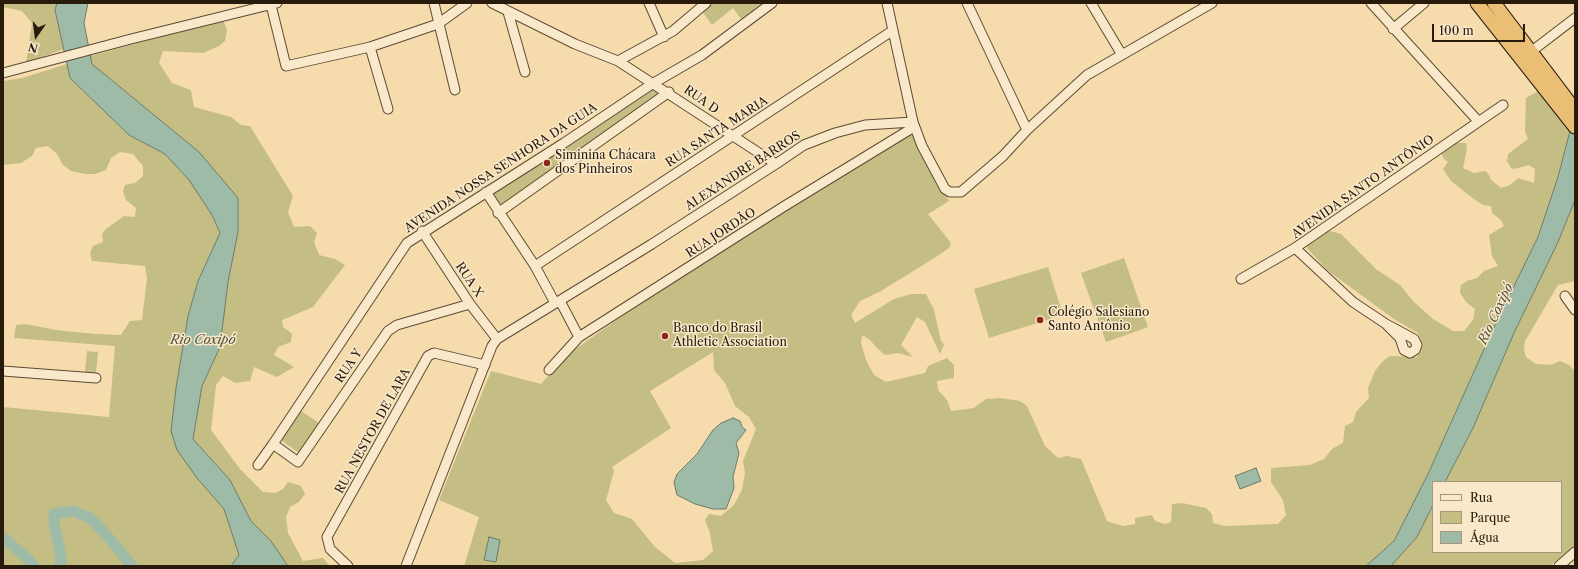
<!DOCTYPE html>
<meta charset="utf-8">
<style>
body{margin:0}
#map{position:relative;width:1578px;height:569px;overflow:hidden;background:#f6dbac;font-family:"Libre Caslon Text",serif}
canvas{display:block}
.frame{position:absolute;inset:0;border:4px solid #281b0c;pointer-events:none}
.legend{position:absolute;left:1432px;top:481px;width:130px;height:72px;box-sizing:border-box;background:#f9e8c9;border:1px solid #a5967d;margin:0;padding:5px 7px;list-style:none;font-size:12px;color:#281b0c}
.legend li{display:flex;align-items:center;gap:8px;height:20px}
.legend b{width:20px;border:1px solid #a5967d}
.north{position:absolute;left:16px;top:16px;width:40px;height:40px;-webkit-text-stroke:3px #f9e8c9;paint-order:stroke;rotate:194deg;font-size:11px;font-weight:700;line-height:16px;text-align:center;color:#281b0c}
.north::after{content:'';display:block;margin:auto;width:14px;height:18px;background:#281b0c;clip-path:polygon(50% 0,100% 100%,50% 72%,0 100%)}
.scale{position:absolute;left:1432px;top:24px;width:93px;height:18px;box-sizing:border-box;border:2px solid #281b0c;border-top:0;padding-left:5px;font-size:12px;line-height:14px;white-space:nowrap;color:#281b0c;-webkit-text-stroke:3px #f9e8c9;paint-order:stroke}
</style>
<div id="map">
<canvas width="1578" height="569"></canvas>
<div class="frame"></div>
<ul class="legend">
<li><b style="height:5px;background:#f9e8c9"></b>Rua</li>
<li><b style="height:11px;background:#c4bd84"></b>Parque</li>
<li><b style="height:11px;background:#9dbba7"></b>Água</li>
</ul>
<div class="north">N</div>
<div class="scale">100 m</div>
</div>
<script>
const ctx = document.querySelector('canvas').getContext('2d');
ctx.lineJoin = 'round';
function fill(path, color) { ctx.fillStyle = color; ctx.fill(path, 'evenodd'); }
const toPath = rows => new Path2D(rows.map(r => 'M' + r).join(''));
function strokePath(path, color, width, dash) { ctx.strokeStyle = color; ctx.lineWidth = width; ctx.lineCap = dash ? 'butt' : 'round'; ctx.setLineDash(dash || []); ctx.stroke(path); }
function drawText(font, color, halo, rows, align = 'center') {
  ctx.font = font + ' "Libre Caslon Text",serif'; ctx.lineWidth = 3; ctx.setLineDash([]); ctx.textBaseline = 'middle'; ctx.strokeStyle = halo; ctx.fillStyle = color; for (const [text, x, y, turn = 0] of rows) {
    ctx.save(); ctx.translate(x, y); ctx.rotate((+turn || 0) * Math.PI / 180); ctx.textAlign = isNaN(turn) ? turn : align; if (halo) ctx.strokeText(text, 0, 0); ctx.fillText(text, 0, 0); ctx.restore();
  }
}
fill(toPath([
 [3,3,57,3,55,10,64,49,26,63,32,23,22,11,3,7],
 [712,3,766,3,741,19,733,8,712,25,702,11],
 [223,20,227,30,225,41,219,46,203,53,163,51,159,63,172,83,191,90,194,107,231,117,241,125,250,126,293,196,288,212,294,227,310,226,317,233,314,242,319,255,335,259,345,265,313,307,282,320,283,327,292,334,291,342,278,347,274,355,294,367,277,377,254,367,250,381,235,383,223,376,216,385,211,430,240,469,263,492,275,493,283,489,288,482,301,486,305,494,299,502,290,507,286,517,288,533,303,561,323,558,330,566,288,566,271,541,251,521,230,480,193,439,202,386,220,347,228,282,238,232,199,152,92,64,90,56],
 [67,64,70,78,129,135,165,154,189,180,212,215,220,233,198,281,188,316,176,388,197,478,224,509,239,555,231,566,3,566,3,407,109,417,115,346,14,338,16,325,25,324,56,330,95,334,121,335,130,321,142,320,147,278,145,266,92,261,90,253,93,246,103,242,102,234,106,229,124,216,135,217,136,208,126,200,123,192,125,185,135,183,143,176,143,166,133,154,120,152,111,158,106,170,95,174,85,174,71,171,63,165,57,154,48,146,36,148,32,156,21,163,3,165,3,81,22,78],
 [652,87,664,92,501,208,490,193],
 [1538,91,1570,131,1558,177,1538,237,1494,327,1428,474,1394,541,1366,566,464,566,479,517,439,500,491,371,541,384,567,355,621,317,808,194,912,131,949,201,928,214,951,243,949,248,936,257,881,291,860,301,851,315,855,323,894,299,911,294,926,294,934,310,941,341,944,345,940,354,925,322,917,317,901,345,913,357,898,353,885,355,877,348,870,340,862,335,861,343,866,360,874,375,886,382,925,373,928,366,947,358,954,365,954,378,937,381,938,390,947,400,951,411,974,408,986,399,1000,398,1020,401,1027,406,1045,446,1058,458,1067,456,1081,459,1107,521,1112,523,1124,526,1135,524,1135,518,1152,515,1155,521,1165,524,1171,522,1172,504,1182,503,1206,508,1212,514,1213,523,1224,526,1278,524,1286,515,1283,500,1271,482,1271,468,1310,465,1324,459,1332,449,1343,443,1345,426,1353,422,1356,412,1369,398,1368,388,1375,371,1382,362,1390,356,1417,357,1423,345,1418,333,1394,319,1327,270,1307,248,1308,241,1317,235,1330,231,1341,234,1377,270,1400,285,1414,302,1433,319,1453,331,1464,331,1473,320,1475,309,1467,303,1460,293,1461,285,1467,281,1477,278,1484,271,1498,266,1492,256,1489,235,1504,226,1501,220,1492,213,1491,206,1483,205,1475,200,1451,181,1443,169,1448,162,1443,158,1442,153,1457,143,1466,143,1467,149,1463,168,1474,173,1485,171,1489,175,1491,180,1501,188,1510,185,1518,178,1534,183,1535,169,1529,165,1514,169,1511,168,1507,161,1508,154,1528,139,1525,131,1526,98],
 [713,352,714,370,725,383,735,406,749,417,756,429,743,461,745,473,742,490,734,505,721,516,709,514,705,520,710,533,713,551,703,560,675,563,655,547,632,519,614,513,606,500,614,471,612,467,671,428,650,391],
 [1575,200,1575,281,1558,285,1525,341,1524,350,1526,357,1536,364,1551,365,1560,361,1569,365,1575,371,1575,545,1550,566,1391,566,1417,537,1433,505,1433,552,1561,552,1561,482,1445,482,1473,428,1514,333,1558,242],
 [1124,258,1148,327,1106,342,1081,273],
 [1048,267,1063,315,989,338,974,289],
 [87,351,98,352,96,373,85,372],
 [301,411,319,423,299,453,281,440]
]), '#c4bd84');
const water = toPath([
 [57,3,88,3,84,23,92,64,199,152,238,198,238,232,228,282,220,347,202,386,193,439,230,480,251,521,271,541,288,566,231,566,239,555,224,509,197,478,177,450,171,431,176,388,188,316,198,281,220,233,212,215,189,180,165,154,129,135,70,78,55,10,57,3],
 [1575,119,1575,200,1558,242,1514,333,1473,428,1445,482,1433,482,1433,505,1417,537,1391,566,1366,566,1394,541,1428,474,1494,327,1538,237,1558,177,1570,131,1575,119],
 [733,418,740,421,742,427,746,430,736,443,739,453,733,477,734,488,726,509,713,509,695,504,677,495,674,482,677,474,697,454,713,430,721,423,733,418],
 [1256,468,1261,481,1240,489,1235,476,1256,468],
 [489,537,500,540,496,562,484,560,489,537]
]);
fill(water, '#9dbba7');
strokePath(water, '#6e7b69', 1);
strokePath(toPath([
 [3,538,24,555,34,566],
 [59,566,61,563,61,556,54,524,54,514,73,511,90,518,110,539,132,566]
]), '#9dbba7', 11);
const minor = toPath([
 [434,3,455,90],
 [492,3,575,44,618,61,776,164],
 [649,3,664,37],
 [887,3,913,122],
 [967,3,1027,130],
 [1091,3,1122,55],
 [1371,3,1478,121],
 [271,5,286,66,370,47,438,24,467,3],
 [508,12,525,72],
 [1393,29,1424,3],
 [370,47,388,109],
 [1532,51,1575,18],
 [618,61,673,31,706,3],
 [3,73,131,39,277,3],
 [486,192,535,266,555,303],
 [498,213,669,92],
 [422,231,470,304,497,339],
 [535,266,892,31],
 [1241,279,1295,248],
 [1565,296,1575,310],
 [560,301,579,337],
 [1386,324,1400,338,1404,350,1410,353,1415,350,1417,345,1414,339,1386,324,1353,302,1295,248,1503,105],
 [549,370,579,337,783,207,914,127],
 [3,371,96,378],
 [273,444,298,462,388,331,397,325,470,304],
 [258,465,273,444,407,243,564,143,652,84,702,55,772,3],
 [348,566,330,549,327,537,428,356,434,353,485,365],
 [406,566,492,346,497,339,652,244,776,164,804,145,835,133,865,125,913,122,922,146,945,189,950,192,961,192,1003,156,1027,130,1087,75,1212,3],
 [1559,566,1575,552]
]);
const highway = toPath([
 [1477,3,1575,127],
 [1494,3,1575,110]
]);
strokePath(minor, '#5c4b34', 11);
strokePath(highway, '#281b0c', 15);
strokePath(minor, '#f9e8c9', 9);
strokePath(highway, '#ebbe76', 13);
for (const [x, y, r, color] of [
 [547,163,4,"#8f2418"],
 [1040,320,4,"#8f2418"],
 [665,336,4,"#8f2418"]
]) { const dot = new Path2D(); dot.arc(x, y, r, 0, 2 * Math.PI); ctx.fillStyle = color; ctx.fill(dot); strokePath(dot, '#f9e8c9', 1.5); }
drawText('12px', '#281b0c', '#f9e8c9', [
 ["RUA D",701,100,35],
 ["RUA SANTA MARIA",717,132,-33],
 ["AVENIDA NOSSA SENHORA DA GUIA",501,168,-33],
 ["ALEXANDRE BARROS",743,171,-33],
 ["AVENIDA SANTO ANTÔNIO",1363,187,-35],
 ["RUA JORDÃO",721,233,-33],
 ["RUA X",469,280,56],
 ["RUA Y",349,366,-56],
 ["RUA NESTOR DE LARA",373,431,-61]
]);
drawText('12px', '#281b0c', '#f9e8c9', [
 ["Siminina Chácara",555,156],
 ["dos Pinheiros",555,170],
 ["Colégio Salesiano",1048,313],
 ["Santo Antônio",1048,327],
 ["Banco do Brasil",673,329],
 ["Athletic Association",673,343]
], 'left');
drawText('italic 13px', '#515342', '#f9e8c9', [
 ["Rio Coxipó",1496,314,-65],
 ["Rio Coxipó",203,340]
]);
</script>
